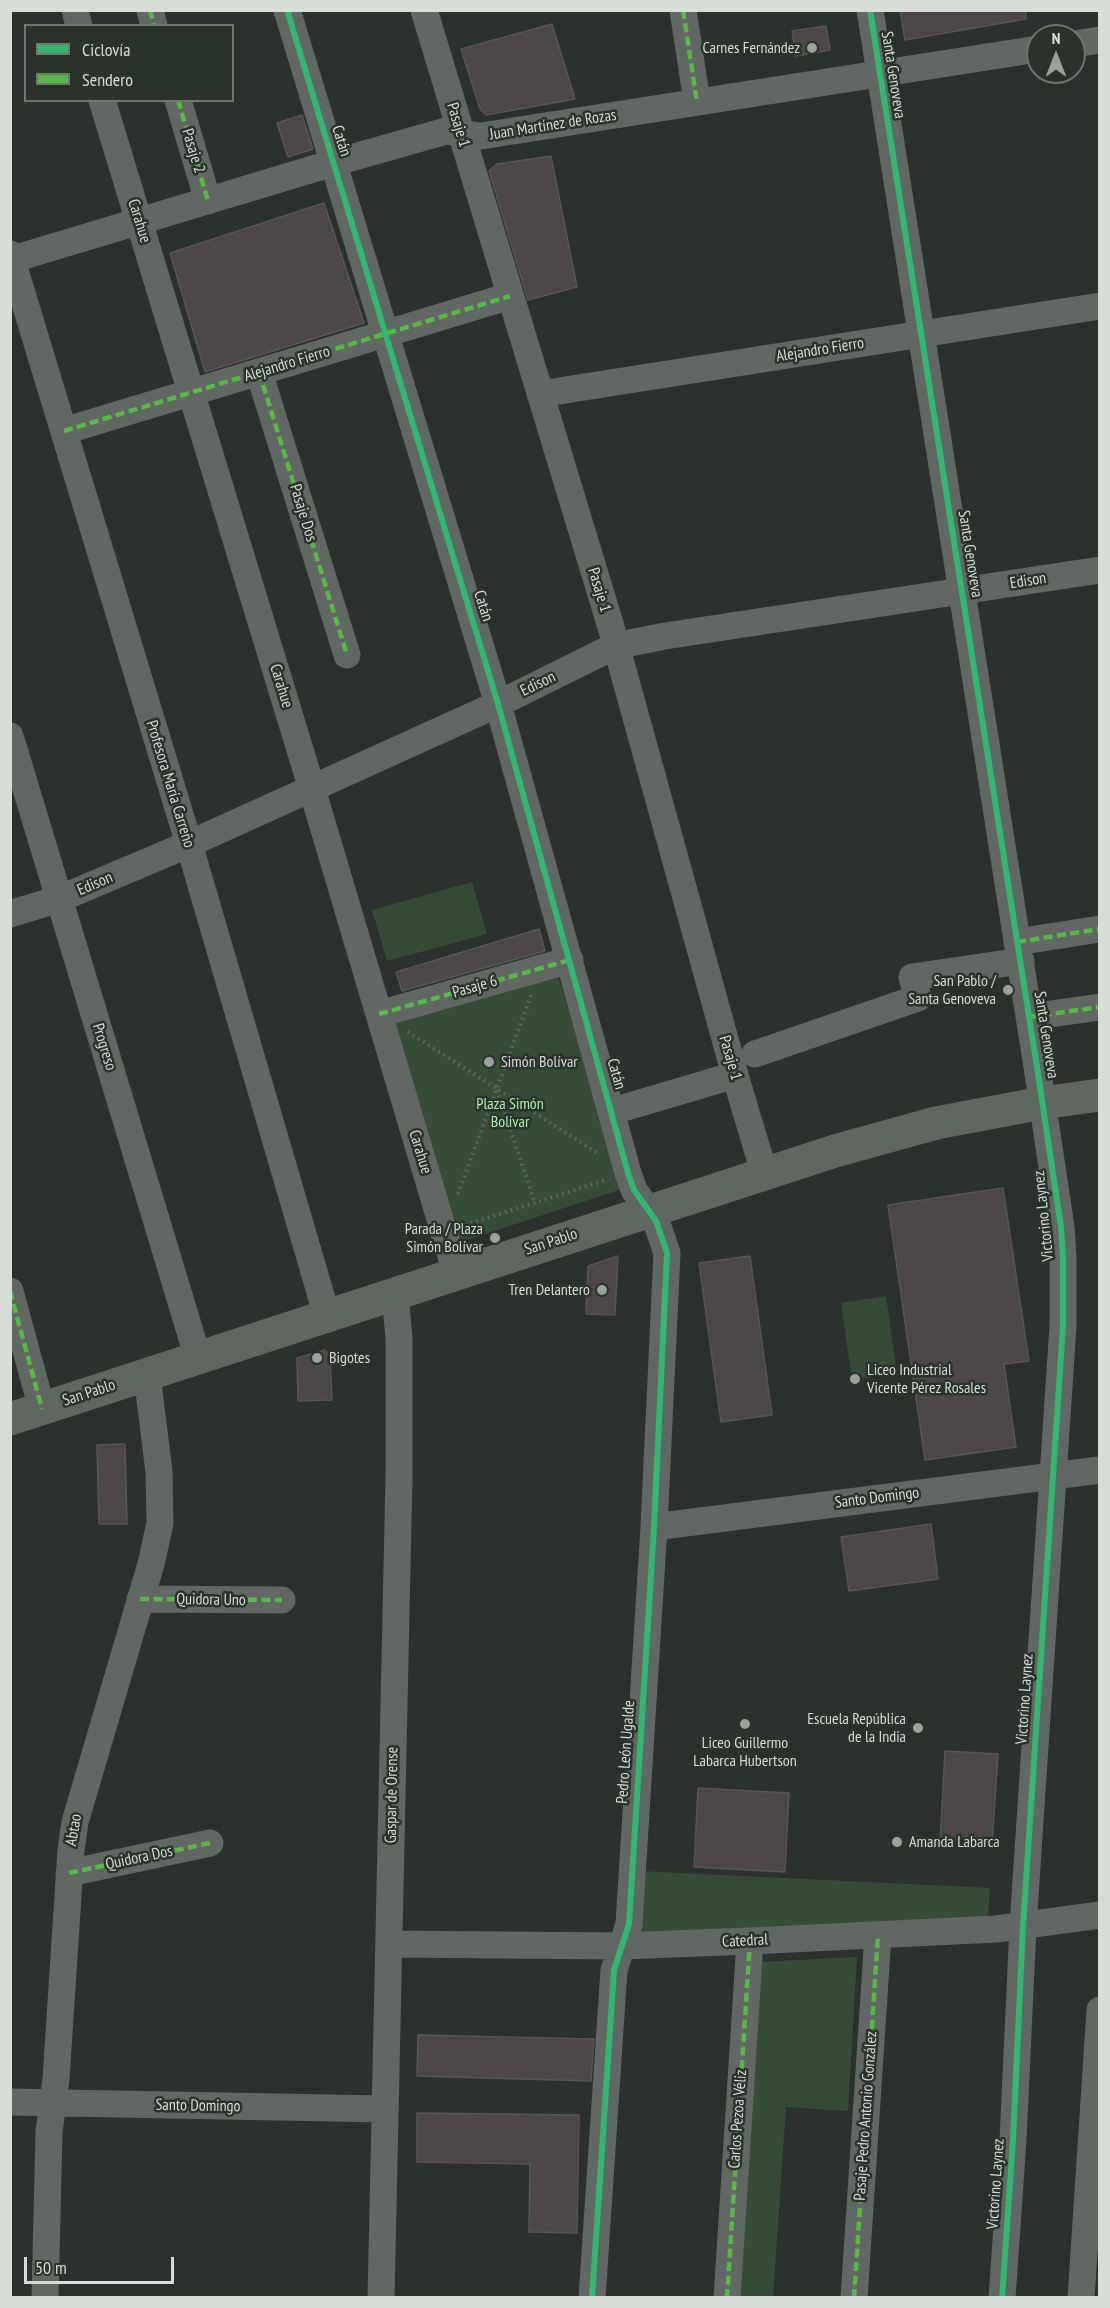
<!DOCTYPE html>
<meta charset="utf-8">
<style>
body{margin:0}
#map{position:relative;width:1110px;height:2308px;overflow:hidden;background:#2b312c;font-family:"PT Sans Narrow",sans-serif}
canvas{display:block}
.frame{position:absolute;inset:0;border:12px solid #d7ddd7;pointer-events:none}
.legend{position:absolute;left:24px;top:24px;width:210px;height:78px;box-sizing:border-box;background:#29332a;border:2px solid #6f776f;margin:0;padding:8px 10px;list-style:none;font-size:18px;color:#d7ddd7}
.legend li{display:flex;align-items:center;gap:12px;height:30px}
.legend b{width:30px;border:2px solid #6f776f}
.north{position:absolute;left:1026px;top:24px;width:60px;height:60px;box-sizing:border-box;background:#29332a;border:2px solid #6f776f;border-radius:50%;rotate:0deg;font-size:16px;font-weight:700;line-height:24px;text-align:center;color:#d7ddd7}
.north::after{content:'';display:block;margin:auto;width:21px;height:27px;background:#9ba19b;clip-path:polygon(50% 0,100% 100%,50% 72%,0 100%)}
.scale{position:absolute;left:24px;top:2257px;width:150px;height:27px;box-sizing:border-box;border:3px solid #d7ddd7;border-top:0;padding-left:8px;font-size:18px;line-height:21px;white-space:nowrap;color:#d7ddd7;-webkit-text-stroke:4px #29332a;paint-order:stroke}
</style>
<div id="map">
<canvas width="1110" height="2308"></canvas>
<div class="frame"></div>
<ul class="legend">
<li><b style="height:8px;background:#33b770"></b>Ciclovía</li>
<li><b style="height:8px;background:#58b947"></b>Sendero</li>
</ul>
<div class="north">N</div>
<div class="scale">50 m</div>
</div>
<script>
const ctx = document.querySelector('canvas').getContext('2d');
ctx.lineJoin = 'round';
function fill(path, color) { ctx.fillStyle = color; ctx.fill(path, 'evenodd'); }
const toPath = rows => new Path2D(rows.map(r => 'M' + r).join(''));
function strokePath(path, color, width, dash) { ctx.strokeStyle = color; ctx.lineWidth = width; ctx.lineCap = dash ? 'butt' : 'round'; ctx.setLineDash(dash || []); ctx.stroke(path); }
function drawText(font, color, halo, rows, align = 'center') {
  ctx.font = font + ' "PT Sans Narrow",sans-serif'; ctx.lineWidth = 5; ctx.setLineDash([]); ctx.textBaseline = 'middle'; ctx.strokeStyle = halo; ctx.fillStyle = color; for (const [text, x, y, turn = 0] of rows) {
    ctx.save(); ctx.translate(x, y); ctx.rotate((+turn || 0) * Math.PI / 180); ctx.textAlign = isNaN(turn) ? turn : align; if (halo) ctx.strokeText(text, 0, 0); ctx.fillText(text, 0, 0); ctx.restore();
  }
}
fill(toPath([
 [472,882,487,934,387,961,372,910],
 [557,973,625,1188,461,1242,388,1022],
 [886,1296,897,1374,852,1380,841,1303],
 [640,1871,990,1888,988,1919,638,1935],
 [857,1957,848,2111,786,2107,773,2297,735,2298,759,1962]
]), '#354d37');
const building = toPath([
 [900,10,1026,10,1026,19,905,40,900,10],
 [552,24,575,99,486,115,480,109,461,49,552,24],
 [826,26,830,50,796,56,792,31,826,26],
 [302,115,313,149,288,157,277,123,302,115],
 [551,156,577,287,528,300,489,171,497,164,551,156],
 [324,203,364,323,205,372,170,253,324,203],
 [539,929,545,951,402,991,396,972,539,929],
 [1003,1188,1029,1361,1004,1364,1016,1447,925,1460,888,1205,1003,1188],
 [618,1256,615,1315,586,1314,588,1266,618,1256],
 [750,1256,772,1415,721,1422,699,1263,750,1256],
 [325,1350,330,1355,332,1400,298,1401,297,1358,325,1350],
 [125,1444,127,1524,99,1524,97,1445,125,1444],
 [931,1524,938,1579,849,1591,841,1537,931,1524],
 [945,1751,998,1754,992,1845,940,1842,945,1751],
 [698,1788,789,1793,785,1872,694,1867,698,1788],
 [418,2035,594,2039,591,2081,417,2076,418,2035],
 [417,2113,579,2115,577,2233,529,2232,530,2164,417,2162,417,2113]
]);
fill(building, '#4d4648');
strokePath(building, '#565655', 1.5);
strokePath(toPath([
 [408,1032,599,1154],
 [497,1090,535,1203],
 [458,1194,532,993],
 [465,1225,606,1180]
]), '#616762', 4, [1.5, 4.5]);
strokePath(toPath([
 [75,10,79,26],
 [150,10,154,26],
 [287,10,498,704,628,1173,634,1190,656,1221,667,1253,654,1527,629,1924,614,1970,592,2298],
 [424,10,611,627,735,1075,764,1172],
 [683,10,697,102],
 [870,10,1037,1067,1061,1227,1063,1257,1063,1326,1023,1926,1013,2140,1002,2298],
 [1074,44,1100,40],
 [102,100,312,789,456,1273],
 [178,100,208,201],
 [10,254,189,844,327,1316],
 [10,260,333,163,446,131,481,136,1038,49],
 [259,372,347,655],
 [540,394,1100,306],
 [64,431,510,296],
 [10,736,198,1358],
 [10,914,59,899,189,844,498,704,615,646,665,636,1100,570],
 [1017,942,1100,929],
 [379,1014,570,960],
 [1029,1017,1100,1007],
 [755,1054,918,998,912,977,1021,961],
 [613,1111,735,1075],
 [10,1291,42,1409],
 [654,1527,1100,1470],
 [140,1599,282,1600],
 [69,1873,210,1843],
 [389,1944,621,1946,750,1941,996,1929,1100,1915],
 [10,2102,385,2109],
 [45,2298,49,2132,56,2079,71,1850,75,1822,151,1564,160,1523,159,1472,147,1375],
 [381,2298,399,1477,399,1339,395,1293],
 [727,2298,750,1941],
 [854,2298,878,1935],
 [1081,2298,1100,2010]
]), '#616762', 27);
strokePath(toPath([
 [10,1419,835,1151,936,1123,1042,1103,1100,1095]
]), '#5f6860', 33);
strokePath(toPath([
 [150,10,154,26],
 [683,10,697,102],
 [178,100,208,201],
 [259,372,347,655],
 [64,431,510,296],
 [1017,942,1100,929],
 [379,1014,570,960],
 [1029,1017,1100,1007],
 [10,1291,42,1409],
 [140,1599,282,1600],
 [69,1873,210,1843],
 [727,2298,750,1941],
 [854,2298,878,1935]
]), '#58b947', 4.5, [9, 4.5]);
strokePath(toPath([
 [287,10,498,704,628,1173,634,1190,656,1221,667,1253,654,1527,629,1924,614,1970,592,2298],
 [870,10,1037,1067,1061,1227,1063,1257,1063,1326,1023,1926,1013,2140,1002,2298]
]), '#33b770', 6);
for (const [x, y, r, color] of [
 [812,48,6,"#9ba19b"],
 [1008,990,6,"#9ba19b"],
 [489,1062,6,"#9ba19b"],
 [495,1238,6,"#9ba19b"],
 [602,1290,6,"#9ba19b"],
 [317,1358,6,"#9ba19b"],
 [855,1379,6,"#9ba19b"],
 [745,1724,6,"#9ba19b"],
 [918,1728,6,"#9ba19b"],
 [897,1842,6,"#9ba19b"]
]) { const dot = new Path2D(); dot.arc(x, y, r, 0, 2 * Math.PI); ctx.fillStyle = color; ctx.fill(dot); strokePath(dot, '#29332a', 2); }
drawText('16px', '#d7ddd7', '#29332a', [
 ["Carnes Fernández",800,48],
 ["San Pablo /",996,981],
 ["Santa Genoveva",996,999],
 ["Simón Bolívar",501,1062,"left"],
 ["Parada / Plaza",483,1229],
 ["Simón Bolívar",483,1247],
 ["Tren Delantero",590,1290],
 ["Bigotes",329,1358,"left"],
 ["Liceo Industrial",867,1370,"left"],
 ["Vicente Pérez Rosales",867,1388,"left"],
 ["Escuela República",906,1719],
 ["de la India",906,1737],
 ["Liceo Guillermo",745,1743,"center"],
 ["Labarca Hubertson",745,1761,"center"],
 ["Amanda Labarca",909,1842,"left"]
], 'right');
drawText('16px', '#d7ddd7', '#29332a', [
 ["Santa Genoveva",893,75,81],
 ["Pasaje 1",458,125,73],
 ["Juan Martínez de Rozas",553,125,-9],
 ["Catán",341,141,73],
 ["Pasaje 2",193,151,73],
 ["Carahue",139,221,73],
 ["Alejandro Fierro",820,350,-9],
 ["Alejandro Fierro",287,364,-17],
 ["Pasaje Dos",303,513,73],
 ["Santa Genoveva",970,554,81],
 ["Edison",1028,581,-9],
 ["Pasaje 1",599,590,73],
 ["Catán",483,606,73],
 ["Edison",538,684,-26],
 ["Carahue",281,686,73],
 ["Profesora María Carreño",170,784,73],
 ["Edison",95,884,-23],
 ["Pasaje 6",475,987,-16],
 ["Santa Genoveva",1046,1035,81],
 ["Progreso",104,1047,73],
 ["Pasaje 1",730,1058,74],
 ["Catán",616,1074,74],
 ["Carahue",420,1152,73],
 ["Victorino Laynez",1044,1216,-96],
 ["San Pablo",551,1242,-18],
 ["San Pablo",89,1393,-18],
 ["Santo Domingo",877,1498,-7],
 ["Quidora Uno",211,1600,1],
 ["Victorino Laynez",1025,1699,-86],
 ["Pedro León Ugalde",626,1752,-86],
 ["Gaspar de Orense",392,1795,-89],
 ["Abtao",74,1830,-80],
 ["Quidora Dos",139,1858,-12],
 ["Catedral",745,1941,-3],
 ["Santo Domingo",198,2106,1],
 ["Pasaje Pedro Antonio González",866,2116,-86],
 ["Carlos Pezoa Véliz",738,2119,-86],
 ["Victorino Laynez",996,2184,-86]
]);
drawText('16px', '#a9f2b1', '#29332a', [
 ["Plaza Simón",510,1104],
 ["Bolívar",510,1122]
]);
</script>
